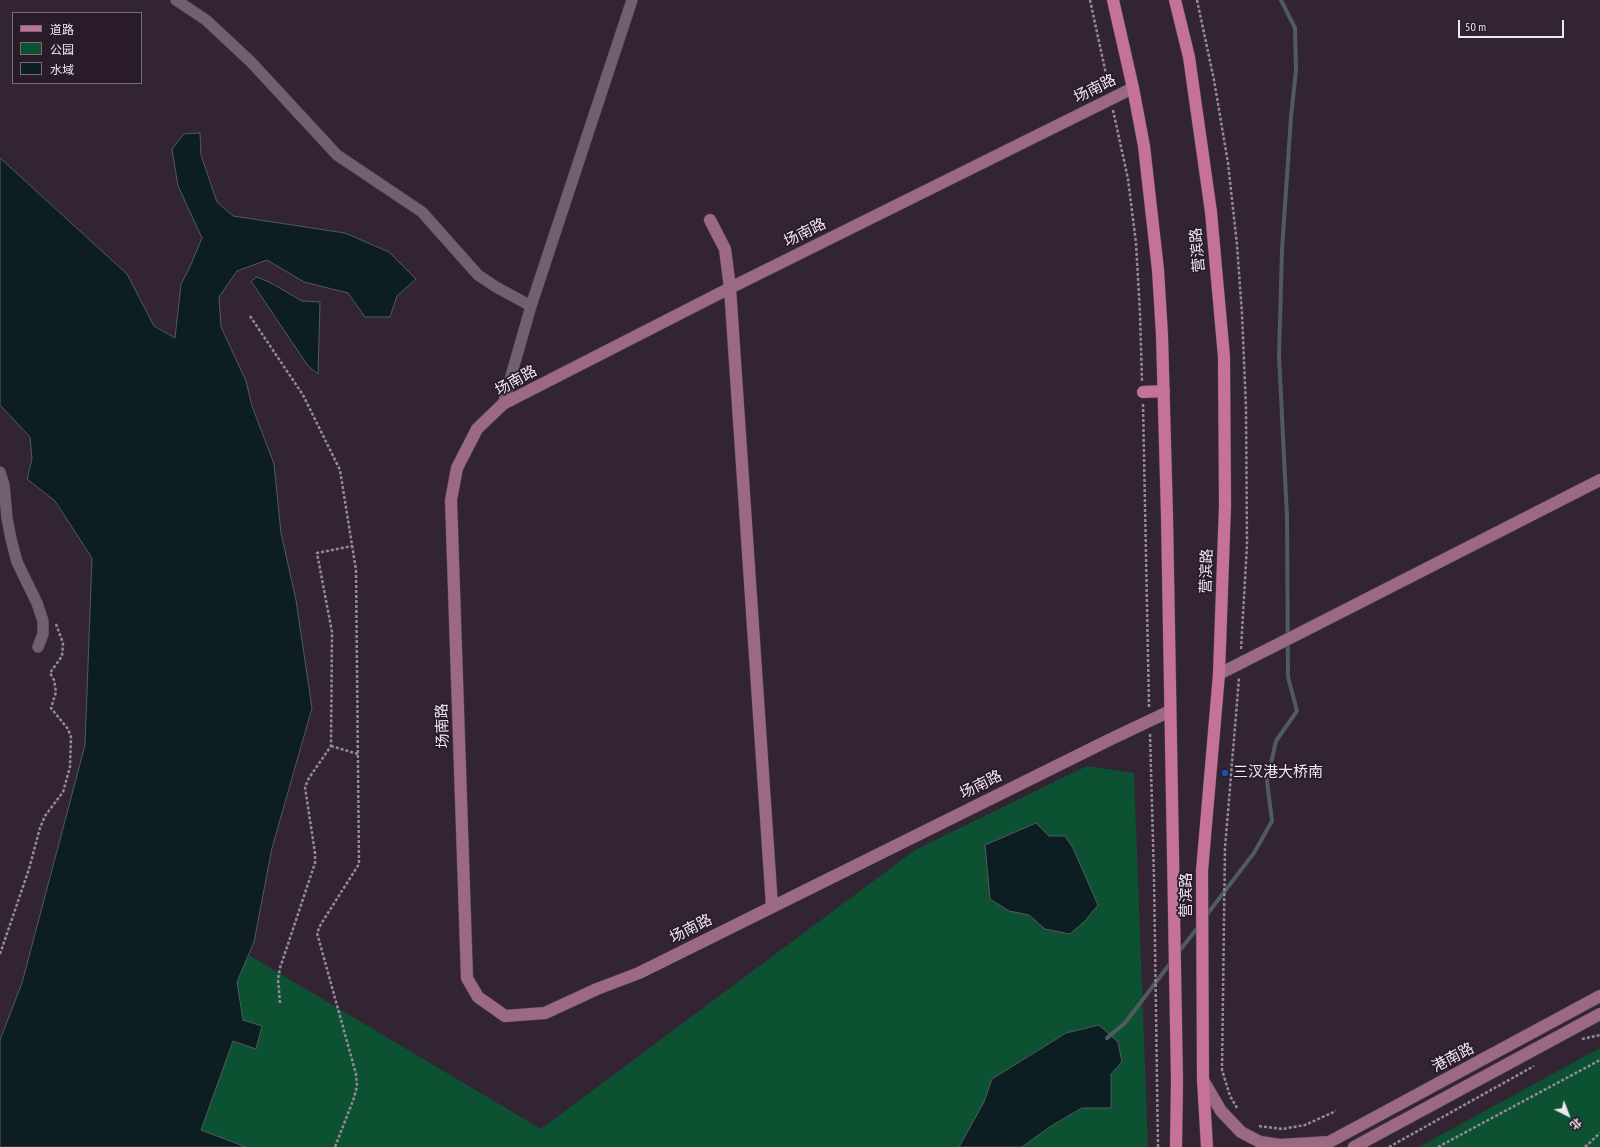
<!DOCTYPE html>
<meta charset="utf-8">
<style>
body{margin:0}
#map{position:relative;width:1600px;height:1147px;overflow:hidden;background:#332434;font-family:"PT Sans Narrow","Noto Sans SC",sans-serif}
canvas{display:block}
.legend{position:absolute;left:12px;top:12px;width:130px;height:72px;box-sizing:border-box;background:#291b2a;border:1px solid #796c7a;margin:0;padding:5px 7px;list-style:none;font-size:12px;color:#f0e6f1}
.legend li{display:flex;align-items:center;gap:8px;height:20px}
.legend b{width:20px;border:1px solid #796c7a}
.north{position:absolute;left:1548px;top:1095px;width:40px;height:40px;-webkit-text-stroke:3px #291b2a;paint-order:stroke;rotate:138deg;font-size:11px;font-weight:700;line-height:16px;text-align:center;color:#f0e6f1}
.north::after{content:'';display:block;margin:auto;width:14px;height:18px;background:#f0e6f1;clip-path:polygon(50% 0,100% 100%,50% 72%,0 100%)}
.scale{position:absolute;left:1458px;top:20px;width:106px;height:18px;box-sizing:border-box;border:2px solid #f0e6f1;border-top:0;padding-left:5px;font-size:12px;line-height:14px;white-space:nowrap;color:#f0e6f1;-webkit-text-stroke:3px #291b2a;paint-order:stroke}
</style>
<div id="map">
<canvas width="1600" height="1147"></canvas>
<ul class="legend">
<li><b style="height:5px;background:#c47296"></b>道路</li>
<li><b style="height:11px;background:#0c5132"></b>公园</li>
<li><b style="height:11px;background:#0c1e22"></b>水域</li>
</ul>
<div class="north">北</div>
<div class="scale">50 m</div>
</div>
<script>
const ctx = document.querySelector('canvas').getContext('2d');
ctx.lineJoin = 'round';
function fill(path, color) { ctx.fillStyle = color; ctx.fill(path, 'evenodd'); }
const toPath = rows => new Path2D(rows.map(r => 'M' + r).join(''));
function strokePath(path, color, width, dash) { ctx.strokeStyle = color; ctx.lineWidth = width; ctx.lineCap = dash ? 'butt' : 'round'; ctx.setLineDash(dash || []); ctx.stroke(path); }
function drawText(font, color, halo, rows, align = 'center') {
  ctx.font = font + ' "PT Sans Narrow","Noto Sans SC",sans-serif'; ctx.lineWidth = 3.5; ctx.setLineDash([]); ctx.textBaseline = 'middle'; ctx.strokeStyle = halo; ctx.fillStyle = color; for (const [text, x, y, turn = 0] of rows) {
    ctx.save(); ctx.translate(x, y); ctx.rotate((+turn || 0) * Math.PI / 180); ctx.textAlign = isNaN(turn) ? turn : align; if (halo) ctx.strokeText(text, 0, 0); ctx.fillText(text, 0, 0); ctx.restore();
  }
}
fill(toPath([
 [1087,766,1134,773,1148,1147,148,1147,230,944,541,1129,915,850],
 [1600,1048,1600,1147,1419,1147]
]), '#0c5132');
const water = toPath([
 [200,133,201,155,217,202,233,216,345,233,389,252,416,279,397,296,390,317,365,317,348,293,304,282,267,260,237,271,219,297,221,327,246,381,252,406,274,464,281,533,296,600,312,708,272,848,254,942,237,982,243,1020,262,1026,256,1049,233,1041,201,1130,246,1147,0,1147,0,1040,22,983,85,745,92,558,55,501,27,479,32,459,30,437,0,405,0,158,127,274,154,326,175,338,181,284,189,269,202,238,178,186,172,149,184,134,200,133],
 [257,277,271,283,302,301,320,302,318,374,308,366,251,281,257,277],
 [1036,823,1049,836,1065,836,1073,848,1098,905,1085,921,1070,934,1045,929,1029,915,1009,911,990,899,985,845,1036,823],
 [1099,1025,1118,1042,1122,1062,1111,1074,1111,1108,1082,1108,1051,1126,1022,1147,959,1147,984,1102,992,1079,1066,1033,1099,1025]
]);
fill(water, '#0c1e22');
strokePath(water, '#505a60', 1);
strokePath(toPath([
 [1205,917,1254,853,1272,821,1267,781,1276,741,1297,711,1288,677,1287,517,1279,356,1282,250,1291,117,1296,70,1295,28,1281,0],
 [1177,954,1199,926],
 [1107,1038,1125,1023,1172,961]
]), '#505a60', 4);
const street = toPath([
 [176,0,206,20,251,62,337,155,422,212,478,275,496,287,531,306],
 [503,404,531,306,632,0],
 [0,472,4,485,7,518,11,539,17,562,37,603,43,621,43,634,38,647]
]);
const secondary = toPath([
 [1133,88,730,288,503,404,477,429,457,468,451,500,467,978,478,997,505,1016,545,1013,597,989,639,973,1109,740,1170,711],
 [710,220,725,249,730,288,772,906],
 [1219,674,1302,632,1600,480],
 [1203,1080,1221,1111,1241,1132,1260,1142,1280,1145,1329,1142],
 [1320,1147,1600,996],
 [1354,1147,1600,1014]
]);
const primary = toPath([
 [1113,0,1133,88,1144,146,1158,270,1162,335,1167,516,1177,1081,1176,1147],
 [1175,0,1189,57,1211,212,1224,357,1225,505,1219,674,1202,871,1203,1080,1207,1147],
 [1143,392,1164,391]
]);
strokePath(street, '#4e414f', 12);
strokePath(secondary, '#4e414f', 13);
strokePath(primary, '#4e414f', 13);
strokePath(toPath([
 [1090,0,1109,88],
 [1197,0,1214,80,1228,163,1237,245,1242,314,1246,408,1247,545,1241,649],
 [1113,110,1128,179,1136,243,1140,313,1142,381],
 [250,316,303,395,340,470,356,570,359,864,321,924,317,933,356,1074,357,1086,354,1098,335,1147],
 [1143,404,1149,707],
 [1150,734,1154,878,1158,1147],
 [331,746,358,754],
 [0,954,29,869,40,828,45,816,63,792,70,767,71,737,68,729,51,708,56,692,54,680,50,673,62,656,63,643,56,624],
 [280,1003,278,979,280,968,315,863,315,853,305,787,309,778,331,746,332,632,317,553,352,546],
 [1582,1039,1600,1035],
 [1237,1108,1230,1096,1222,1070,1225,848,1239,678],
 [1259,1126,1282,1129,1305,1125,1336,1111],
 [1389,1147,1534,1066],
 [1438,1147,1600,1060],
 [1585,1147,1600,1133]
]), '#968a97', 2.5, [3, 2]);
strokePath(street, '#716072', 11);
strokePath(secondary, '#9b6984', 12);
strokePath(primary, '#c47296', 12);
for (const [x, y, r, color] of [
 [1225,773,4,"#1a4fb4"]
]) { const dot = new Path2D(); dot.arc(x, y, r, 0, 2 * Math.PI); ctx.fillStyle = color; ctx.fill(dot); strokePath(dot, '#291b2a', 1.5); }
drawText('15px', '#f0e6f1', '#291b2a', [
 ["场南路",1095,89,-26],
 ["场南路",805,233,-26],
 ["营滨路",1198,250,-95],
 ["场南路",516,381,-29],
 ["营滨路",1207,571,-88],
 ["场南路",443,726,-92],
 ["场南路",981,785,-26],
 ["营滨路",1187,895,-90],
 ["场南路",691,929,-27],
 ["港南路",1453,1058,-28]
]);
drawText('15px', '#f0e6f1', '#291b2a', [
 ["三汊港大桥南",1233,773]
], 'left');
</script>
